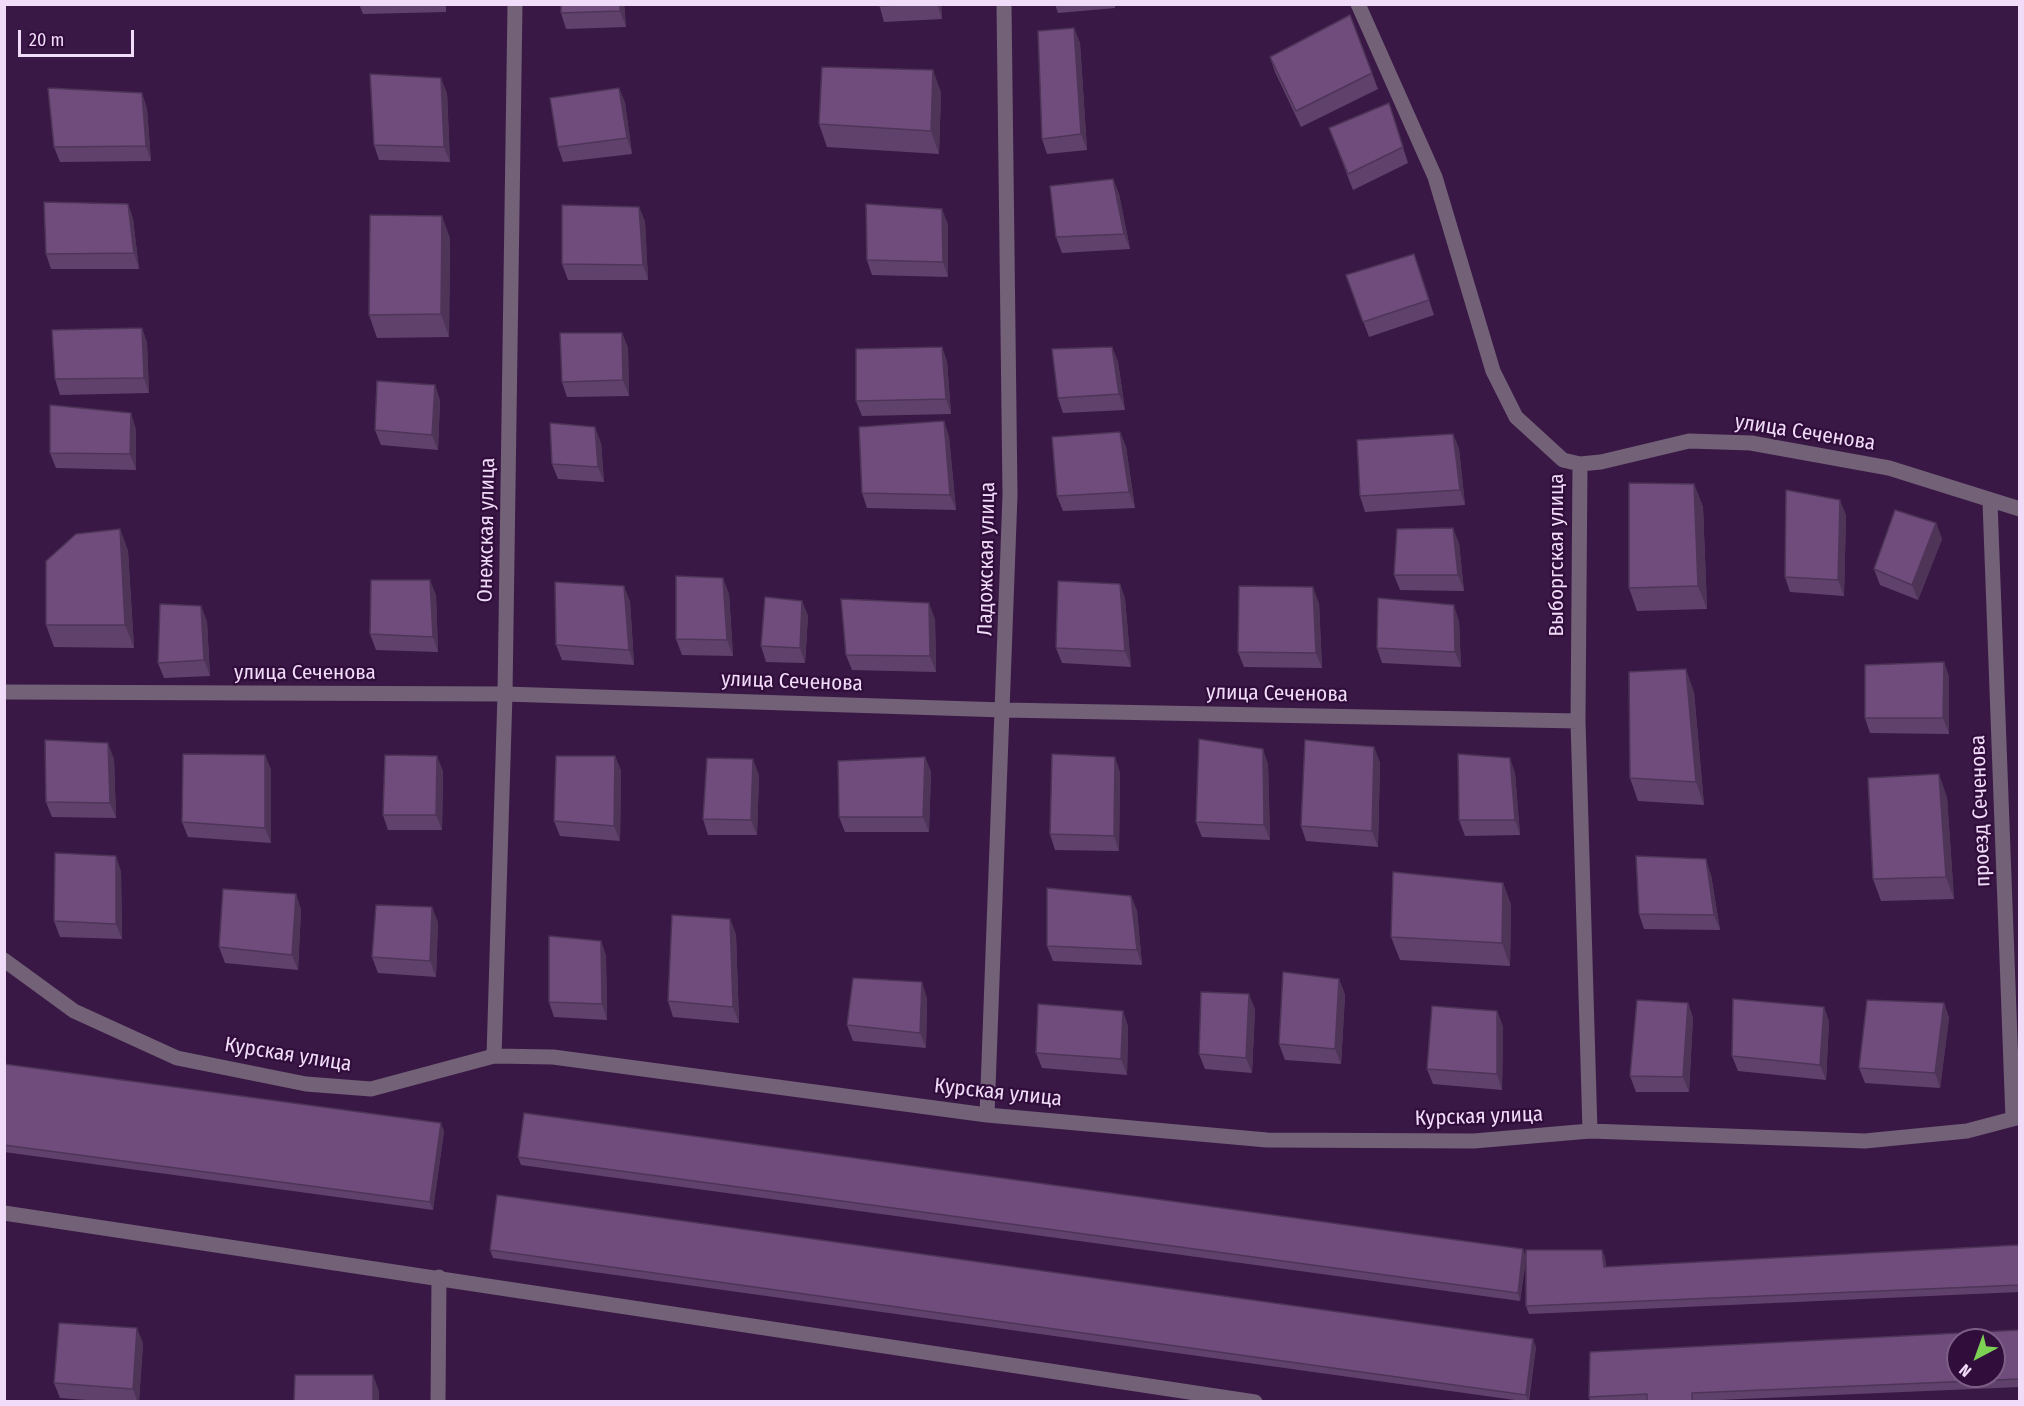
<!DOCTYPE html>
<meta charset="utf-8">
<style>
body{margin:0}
#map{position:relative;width:2024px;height:1406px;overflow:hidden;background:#3a1845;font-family:"Fira Sans Condensed",sans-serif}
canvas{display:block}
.frame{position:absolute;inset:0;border:6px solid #f0dbf8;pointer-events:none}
.north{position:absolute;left:1946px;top:1328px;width:60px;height:60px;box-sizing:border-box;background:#300d3a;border:2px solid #7d5f86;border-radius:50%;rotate:221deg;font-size:16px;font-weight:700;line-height:24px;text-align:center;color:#f0dbf8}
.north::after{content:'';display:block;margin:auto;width:21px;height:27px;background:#7cd155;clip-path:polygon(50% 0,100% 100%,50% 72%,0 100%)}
.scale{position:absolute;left:18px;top:30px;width:116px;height:27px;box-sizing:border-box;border:3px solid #f0dbf8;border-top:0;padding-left:8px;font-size:18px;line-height:21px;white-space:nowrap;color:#f0dbf8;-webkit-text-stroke:4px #300d3a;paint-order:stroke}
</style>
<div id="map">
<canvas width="2024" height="1406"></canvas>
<div class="frame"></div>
<div class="north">N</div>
<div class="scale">20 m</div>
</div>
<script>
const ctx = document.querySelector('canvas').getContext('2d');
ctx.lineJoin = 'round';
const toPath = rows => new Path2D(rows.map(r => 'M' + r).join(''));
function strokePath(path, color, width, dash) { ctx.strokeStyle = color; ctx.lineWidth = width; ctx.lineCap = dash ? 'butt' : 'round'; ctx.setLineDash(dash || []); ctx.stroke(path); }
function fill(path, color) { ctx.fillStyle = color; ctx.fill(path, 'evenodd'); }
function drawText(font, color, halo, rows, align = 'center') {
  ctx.font = font + ' "Fira Sans Condensed",sans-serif'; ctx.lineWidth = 4.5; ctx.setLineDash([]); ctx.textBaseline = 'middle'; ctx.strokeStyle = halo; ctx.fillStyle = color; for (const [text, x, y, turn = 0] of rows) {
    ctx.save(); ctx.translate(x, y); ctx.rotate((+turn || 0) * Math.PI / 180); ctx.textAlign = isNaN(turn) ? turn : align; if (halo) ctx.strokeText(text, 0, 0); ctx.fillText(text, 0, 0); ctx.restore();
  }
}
strokePath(toPath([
 [1358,4,1435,177,1493,371,1516,417,1563,460,1580,464,1601,462,1689,441,1751,443,1889,468,2020,509],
 [1580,464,1578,721,1590,1131],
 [1990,502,2013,1119],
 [4,692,505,694,1004,710,1578,721],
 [4,960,74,1011,177,1058,306,1084,371,1089,494,1056,553,1057,987,1115,1267,1140,1474,1141,1590,1131,1865,1141,1967,1131,2020,1117],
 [494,1056,505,694,515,4],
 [987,1115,1010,495,1004,4],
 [4,1213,1255,1402],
 [438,1402,439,1277]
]), '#726177', 15);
fill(toPath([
 [359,4,446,4,446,12,363,14],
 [624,4,626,27,566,29,561,13],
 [879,4,941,4,942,19,884,22],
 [1055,4,1115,4,1115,8,1058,13],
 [1350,15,1378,89,1301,127,1275,72,1270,57],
 [1074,28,1080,43,1087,150,1047,154,1042,139],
 [619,88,625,103,632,154,563,162,558,147],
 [941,92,939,154,827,147,819,124],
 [142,93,147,109,151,161,60,162,54,147],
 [447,93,450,162,379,160,374,145],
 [1394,119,1408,163,1353,190,1329,128],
 [1113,179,1119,194,1130,249,1062,253,1056,237],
 [128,204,133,219,139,269,51,269,46,254],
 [639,207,645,222,648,280,568,280,562,264],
 [948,224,948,277,872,275,867,260],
 [450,238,449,337,377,338,369,315],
 [1419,270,1434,315,1369,337,1346,275],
 [142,328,147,343,149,393,60,395,55,379],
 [622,333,628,348,629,396,567,397,562,382],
 [942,347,947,362,951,414,862,416,856,401],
 [1112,347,1118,362,1125,410,1063,413,1058,398],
 [435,385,440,401,438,450,381,445,375,430],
 [944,421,949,437,956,510,867,508,862,493],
 [136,429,136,470,56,468,50,453],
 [1120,432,1126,447,1135,508,1063,511,1057,496],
 [1453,434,1459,449,1465,505,1365,512,1360,496],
 [601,443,604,482,558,479,552,464],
 [1694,484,1703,507,1707,609,1637,611,1629,588],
 [1846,515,1844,596,1790,592,1785,577],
 [1936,523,1942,539,1918,600,1880,585,1874,569],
 [120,529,128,551,134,648,54,647,46,625],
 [1459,543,1464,591,1400,590,1394,575],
 [1120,584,1125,599,1131,667,1062,663,1056,648],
 [729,594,733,656,682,655,676,639],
 [436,595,438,652,376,650,370,634],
 [630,601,634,665,562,660,556,645],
 [802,601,808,616,805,663,766,662,761,646],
 [1319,603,1322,668,1244,667,1238,652],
 [201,606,207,622,210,676,164,678,158,663],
 [935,619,936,672,852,670,846,655],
 [1459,621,1461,667,1382,663,1377,648],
 [1944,662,1949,677,1949,734,1870,733,1865,718],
 [1694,692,1704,805,1638,801,1630,778],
 [1374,747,1380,763,1378,847,1306,841,1301,826],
 [265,755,271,770,271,843,188,837,182,822],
 [615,756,621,771,620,841,560,836,554,821],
 [925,757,931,772,929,832,845,832,839,817],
 [114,759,116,818,52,817,46,802],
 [1268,764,1270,840,1202,837,1196,822],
 [443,771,442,830,388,830,383,815],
 [1120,772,1119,851,1055,850,1050,834],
 [1515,773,1520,835,1465,836,1459,820],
 [759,775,757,835,708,835,703,819],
 [1947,797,1954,899,1881,901,1873,879],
 [121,871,122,939,60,937,54,921],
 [1711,875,1720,930,1644,929,1639,914],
 [1503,883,1511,905,1510,966,1400,960,1391,937],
 [296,894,301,910,298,970,225,963,219,947],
 [1131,896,1137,911,1142,965,1053,961,1047,946],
 [730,919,736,935,739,1023,673,1017,668,1001],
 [438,922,436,977,378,973,372,957],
 [601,941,606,956,607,1020,554,1017,549,1002],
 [1339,979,1345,995,1341,1064,1285,1060,1279,1044],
 [927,998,926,1048,853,1041,847,1025],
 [1688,1003,1693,1018,1689,1092,1636,1092,1630,1076],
 [1944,1003,1949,1018,1940,1088,1865,1083,1859,1068],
 [1824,1007,1829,1022,1826,1080,1738,1071,1732,1056],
 [1255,1009,1252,1073,1205,1069,1199,1054],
 [1123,1011,1128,1027,1127,1075,1042,1068,1036,1053],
 [1497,1011,1503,1027,1502,1090,1433,1084,1427,1069],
 [4,1064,444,1131,433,1210,4,1152],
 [518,1157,1523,1249,1526,1257,1602,1250,1605,1258,1606,1267,2019,1245,2019,1292,1529,1314,1526,1306,1526,1259,1520,1301,521,1165],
 [490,1250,1536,1347,1529,1401,1522,1401,493,1258],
 [2019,1330,2019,1387,1695,1401,1590,1401,1589,1397],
 [143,1343,139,1401,100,1401,60,1398,54,1383]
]), '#60416c');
fill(toPath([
 [620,4,624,4,626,27,620,11],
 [937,4,941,4,942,19],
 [1074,28,1080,43,1087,150,1081,134],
 [933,70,941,92,939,154,931,131],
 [441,78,447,93,450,162,444,147],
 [619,88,625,103,632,154,627,138],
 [142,93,147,109,151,161,146,146],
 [1113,179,1119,194,1130,249,1124,234],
 [128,204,133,219,139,269,134,253],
 [639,207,645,222,648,280,643,265],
 [942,209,948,224,948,277,943,262],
 [442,216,450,238,449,337,441,314],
 [142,328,147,343,149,393,144,378],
 [622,333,628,348,629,396,623,380],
 [942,347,947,362,951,414,946,399],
 [1112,347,1118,362,1125,410,1119,394],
 [435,385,440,401,438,450,432,435],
 [131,413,136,429,136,470,130,454],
 [944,421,949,437,956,510,950,495],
 [595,427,601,443,604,482,598,467],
 [1120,432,1126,447,1135,508,1129,492],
 [1453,434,1459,449,1465,505,1460,490],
 [1694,484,1703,507,1707,609,1698,586],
 [1840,500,1846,515,1844,596,1838,580],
 [1936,523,1942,539,1918,600,1912,585],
 [1453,528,1459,543,1464,591,1458,575],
 [120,529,128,551,134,648,125,625],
 [723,578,729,594,733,656,727,640],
 [430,580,436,595,438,652,433,637],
 [1120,584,1125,599,1131,667,1125,651],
 [624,586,630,601,634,665,629,650],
 [1313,587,1319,603,1322,668,1316,653],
 [802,601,808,616,805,663,800,648],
 [929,603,935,619,936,672,930,656],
 [1454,605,1459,621,1461,667,1455,652],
 [201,606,207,622,210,676,204,660],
 [1944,662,1949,677,1949,734,1943,718],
 [1686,669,1694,692,1704,805,1696,782],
 [108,743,114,759,116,818,110,803],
 [1374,747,1380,763,1378,847,1372,831],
 [1263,749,1268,764,1270,840,1264,825],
 [265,755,271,770,271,843,265,828],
 [437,756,443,771,442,830,436,815],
 [615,756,621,771,620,841,614,826],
 [925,757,931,772,929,832,923,817],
 [1115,757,1120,772,1119,851,1114,836],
 [1510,758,1515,773,1520,835,1515,820],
 [753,759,759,775,757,835,751,820],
 [1939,774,1947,797,1954,899,1946,877],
 [116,856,121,871,122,939,116,924],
 [1706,859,1711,875,1720,930,1714,915],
 [1503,883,1511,905,1510,966,1502,943],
 [296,894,301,910,298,970,292,955],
 [1131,896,1137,911,1142,965,1137,950],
 [432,907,438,922,436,977,430,961],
 [730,919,736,935,739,1023,733,1007],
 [601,941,606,956,607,1020,602,1004],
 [1339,979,1345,995,1341,1064,1335,1049],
 [922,982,927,998,926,1048,920,1033],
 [1249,994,1255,1009,1252,1073,1246,1058],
 [1688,1003,1693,1018,1689,1092,1683,1077],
 [1944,1003,1949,1018,1940,1088,1935,1073],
 [1824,1007,1829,1022,1826,1080,1820,1065],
 [1123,1011,1128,1027,1127,1075,1121,1059],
 [1497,1011,1503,1027,1502,1090,1497,1074],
 [441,1123,444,1131,433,1210,430,1202],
 [1523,1249,1526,1257,1520,1301,1518,1293],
 [1602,1250,1605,1258,1607,1275,1604,1267],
 [137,1328,143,1343,139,1401,137,1401,133,1389],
 [1533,1339,1536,1347,1528,1401,1526,1395],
 [373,1375,379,1391,379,1401,373,1401]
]), '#4e3558');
const building = toPath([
 [561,4,620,4,620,11,561,13,561,4],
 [879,4,913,4,879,6,879,4],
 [1350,15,1372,73,1296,111,1270,57,1350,15],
 [1074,28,1081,134,1042,139,1038,31,1074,28],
 [822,67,933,70,931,131,819,124,822,67],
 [370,74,441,78,444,147,374,145,370,74],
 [48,88,142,93,146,146,54,147,48,88],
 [619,88,627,138,558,147,550,98,619,88],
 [1389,103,1403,147,1348,174,1329,128,1389,103],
 [1113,179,1124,234,1056,237,1050,186,1113,179],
 [44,202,128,204,134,253,46,254,44,202],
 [866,204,942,209,943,262,867,260,866,204],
 [562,205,639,207,643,265,562,264,562,205],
 [370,215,442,216,441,314,369,315,370,215],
 [1414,254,1429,300,1363,322,1346,275,1414,254],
 [142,328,144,378,55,379,52,330,142,328],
 [560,333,622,333,623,380,562,382,560,333],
 [942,347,946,399,856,401,856,349,942,347],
 [1112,347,1119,394,1058,398,1052,349,1112,347],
 [377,381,435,385,432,435,375,430,377,381],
 [50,405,131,413,130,454,50,453,50,405],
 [944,421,950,495,862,493,859,427,944,421],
 [550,423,595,427,598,467,552,464,550,423],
 [1120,432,1129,492,1057,496,1052,437,1120,432],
 [1453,434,1460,490,1360,496,1357,440,1453,434],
 [1629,483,1694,484,1698,586,1629,588,1629,483],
 [1786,490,1840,500,1838,580,1785,577,1786,490],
 [1895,510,1936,523,1912,585,1874,569,1895,510],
 [1453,528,1458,575,1394,575,1397,529,1453,528],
 [120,529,125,625,46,625,46,561,76,534,120,529],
 [676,576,723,578,727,640,676,639,676,576],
 [371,580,430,580,433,637,370,634,371,580],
 [1058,581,1120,584,1125,651,1056,648,1058,581],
 [555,582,624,586,629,650,556,645,555,582],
 [1239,586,1313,587,1316,653,1238,652,1239,586],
 [765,597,802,601,800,648,761,646,765,597],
 [1378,598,1454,605,1455,652,1377,648,1378,598],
 [841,599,929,603,930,656,846,655,841,599],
 [160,604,201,606,204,660,158,663,160,604],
 [1944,662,1943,718,1865,718,1865,665,1944,662],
 [1686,669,1696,782,1630,778,1629,672,1686,669],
 [1199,739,1263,749,1264,825,1196,822,1199,739],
 [45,740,108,743,110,803,46,802,45,740],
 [1305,740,1374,747,1372,831,1301,826,1305,740],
 [183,754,265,755,265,828,182,822,183,754],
 [1052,754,1115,757,1114,836,1050,834,1052,754],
 [1458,754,1510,758,1515,820,1459,820,1458,754],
 [385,755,437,756,436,815,383,815,385,755],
 [556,756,615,756,614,826,554,821,556,756],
 [925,757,923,817,839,817,838,761,925,757],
 [707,758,753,759,751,820,703,819,707,758],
 [1939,774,1946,877,1873,879,1868,778,1939,774],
 [55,853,116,856,116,924,54,921,55,853],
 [1636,856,1706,859,1714,915,1639,914,1636,856],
 [1393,872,1503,883,1502,943,1391,937,1393,872],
 [1047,888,1131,896,1137,950,1047,946,1047,888],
 [223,889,296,894,292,955,219,947,223,889],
 [376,905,432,907,430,961,372,957,376,905],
 [672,915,730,919,733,1007,668,1001,672,915],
 [549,936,601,941,602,1004,549,1002,549,936],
 [1283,972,1339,979,1335,1049,1279,1044,1283,972],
 [853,978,922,982,920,1033,847,1025,853,978],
 [1201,992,1249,994,1246,1058,1199,1054,1201,992],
 [1733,999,1824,1007,1820,1065,1732,1056,1733,999],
 [1637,1000,1688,1003,1683,1077,1630,1076,1637,1000],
 [1867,1000,1944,1003,1935,1073,1859,1068,1867,1000],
 [1038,1004,1123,1011,1121,1059,1036,1053,1038,1004],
 [1432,1006,1497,1011,1497,1074,1427,1069,1432,1006],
 [4,1064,441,1123,430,1202,4,1145,4,1064],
 [524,1113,1523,1249,1518,1293,518,1157,524,1113],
 [497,1195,1533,1339,1526,1395,490,1250,497,1195],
 [2019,1245,2019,1285,1526,1306,1526,1250,1602,1250,1604,1267,2019,1245],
 [59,1323,137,1328,133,1389,54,1383,59,1323],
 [2019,1330,2019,1379,1692,1393,1692,1401,1647,1401,1647,1394,1589,1397,1590,1352,2019,1330],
 [1958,1340,1994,1340,1994,1376,1958,1376,1958,1340],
 [295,1375,373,1375,373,1401,294,1401,295,1375]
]);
fill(building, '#704c7d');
strokePath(building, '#4e3558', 1.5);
drawText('21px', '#f0dbf8', '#300d3a', [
 ["улица Сеченова",1805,433,9],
 ["Онежская улица",487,530,-89],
 ["Выборгская улица",1557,555,-90],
 ["Ладожская улица",987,559,-89],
 ["улица Сеченова",305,673],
 ["улица Сеченова",792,682,2],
 ["улица Сеченова",1277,694,1],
 ["проезд Сеченова",1981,811,-92],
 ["Курская улица",288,1055,9],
 ["Курская улица",998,1093,6],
 ["Курская улица",1479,1117,-2]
]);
</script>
